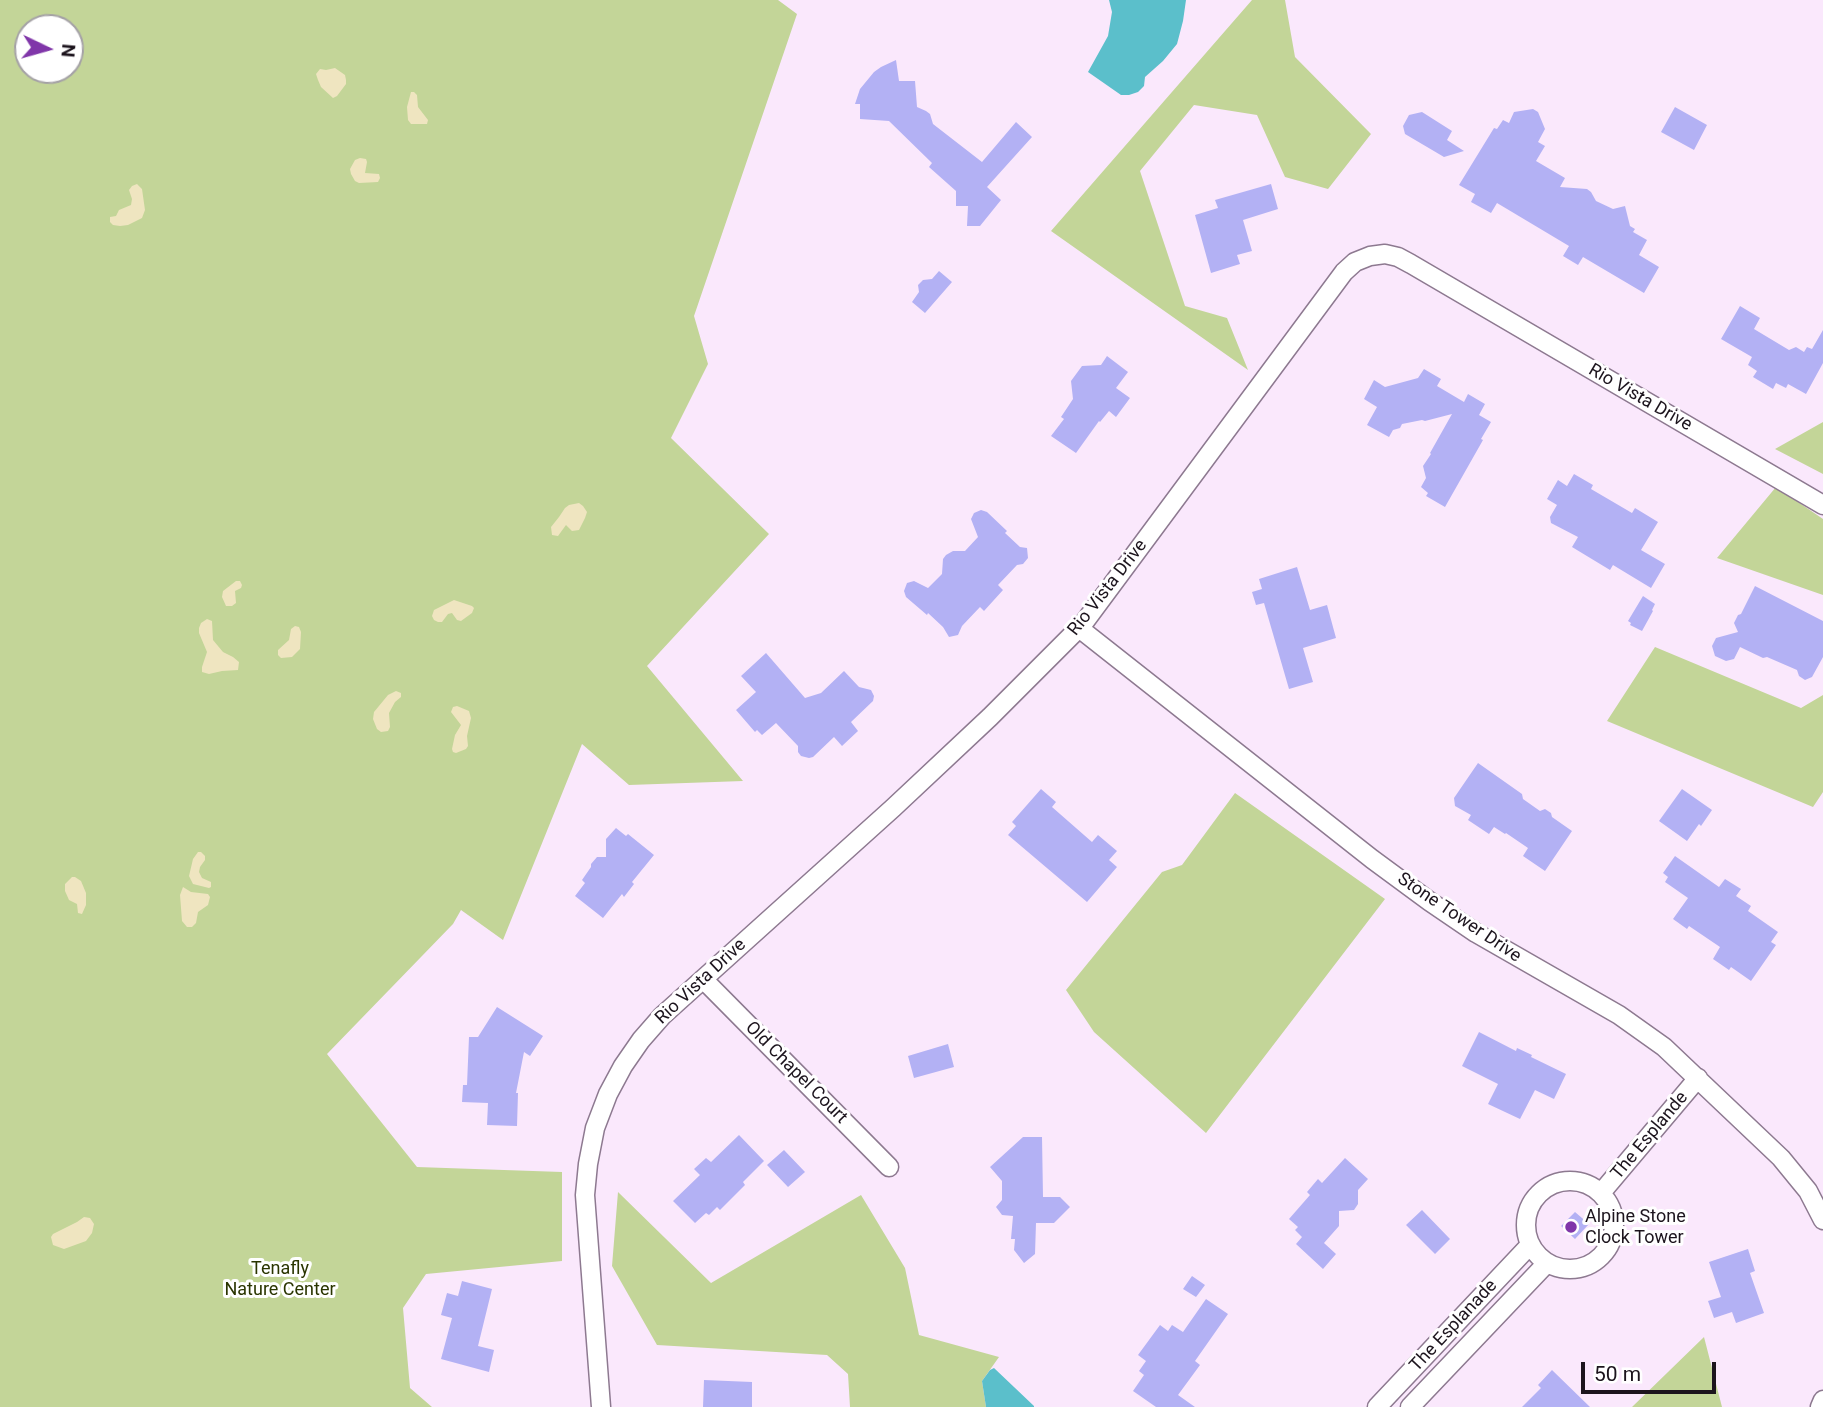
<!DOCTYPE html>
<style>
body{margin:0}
#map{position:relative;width:1823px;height:1407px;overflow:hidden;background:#fae8fc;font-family:Roboto,sans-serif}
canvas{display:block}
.north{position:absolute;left:14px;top:14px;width:70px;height:70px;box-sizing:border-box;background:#fff;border:2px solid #a4a1a5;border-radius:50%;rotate:95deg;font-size:19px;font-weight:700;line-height:28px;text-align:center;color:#1c141d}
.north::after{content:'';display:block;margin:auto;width:24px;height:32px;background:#8036a9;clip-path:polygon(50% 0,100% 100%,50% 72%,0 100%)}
.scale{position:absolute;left:1581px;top:1362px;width:135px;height:32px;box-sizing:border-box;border:4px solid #1c141d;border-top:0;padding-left:9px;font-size:21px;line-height:24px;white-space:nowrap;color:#1c141d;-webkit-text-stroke:5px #fff;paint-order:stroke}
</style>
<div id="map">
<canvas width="1823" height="1407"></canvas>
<div class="north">N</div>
<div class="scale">50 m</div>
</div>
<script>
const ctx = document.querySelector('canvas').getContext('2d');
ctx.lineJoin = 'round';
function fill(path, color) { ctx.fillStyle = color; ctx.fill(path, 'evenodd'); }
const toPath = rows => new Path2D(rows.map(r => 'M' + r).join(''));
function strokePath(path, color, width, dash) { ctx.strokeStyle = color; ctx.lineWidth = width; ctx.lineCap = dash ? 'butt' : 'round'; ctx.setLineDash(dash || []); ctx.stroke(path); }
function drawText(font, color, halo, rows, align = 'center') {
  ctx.font = font + ' Roboto,sans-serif'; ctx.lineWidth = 6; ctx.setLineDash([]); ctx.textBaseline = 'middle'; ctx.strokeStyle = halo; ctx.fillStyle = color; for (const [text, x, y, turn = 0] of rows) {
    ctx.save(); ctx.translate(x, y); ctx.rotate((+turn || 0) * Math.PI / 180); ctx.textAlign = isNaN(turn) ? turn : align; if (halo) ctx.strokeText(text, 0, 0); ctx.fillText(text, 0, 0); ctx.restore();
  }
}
fill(toPath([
 [0,0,778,0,797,14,694,316,708,364,671,438,769,534,647,666,743,781,629,785,582,744,503,940,461,910,453,924,327,1054,417,1167,562,1172,562,1261,426,1274,403,1308,410,1388,432,1407,0,1407],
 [28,28,70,28,70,70,28,70],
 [1252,0,1285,0,1295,57,1371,134,1328,189,1285,177,1257,115,1194,105,1140,171,1185,306,1227,318,1248,370,1051,231],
 [1823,422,1823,474,1775,449],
 [1776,487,1823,519,1823,595,1717,558],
 [1655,647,1801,708,1823,695,1823,792,1813,807,1607,721],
 [1235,793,1385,899,1206,1133,1094,1032,1066,990,1162,872,1182,865],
 [618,1192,711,1283,861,1195,905,1268,919,1335,999,1357,982,1381,986,1407,850,1407,848,1374,827,1355,657,1345,612,1266],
 [1704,1337,1722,1407,1632,1407]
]), '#c3d598');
fill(toPath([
 [335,68,345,75,346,80,346,84,337,96,333,98,321,87,318,80,316,74,320,69,326,70],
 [411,92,414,92,417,95,418,107,428,120,427,124,411,124,408,120,407,107],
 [360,158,366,159,367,162,365,173,379,174,380,178,378,182,359,183,355,181,351,174,350,169,355,160],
 [137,184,142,189,145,210,142,218,128,225,120,226,113,225,110,222,110,217,116,216,119,210,131,205,132,199,129,190,132,186],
 [579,503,583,506,587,512,585,518,579,530,572,531,566,525,558,536,552,535,551,527,559,517,565,508,569,505],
 [236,581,240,581,242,585,241,588,235,591,236,603,232,606,226,606,222,597,223,591],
 [454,600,472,606,474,608,472,613,461,621,457,620,452,613,448,614,442,622,438,622,434,620,432,616,434,610],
 [207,619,212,621,213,640,223,652,233,657,239,662,238,670,222,671,209,674,202,672,202,667,207,652,199,633,199,628,201,623],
 [295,626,299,627,301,632,300,649,292,657,281,658,278,655,278,650,289,640,291,629],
 [396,691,401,693,401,697,395,702,389,713,390,727,388,731,381,732,377,729,373,719,374,712,388,695],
 [457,706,469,711,471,718,467,736,468,746,466,749,456,753,453,752,452,749,455,735,461,725,451,712,453,707],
 [198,852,201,852,205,856,205,860,200,867,199,872,202,878,211,882,211,887,209,888,193,884,189,876,193,859],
 [72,877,75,877,81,881,86,893,86,905,82,914,78,913,77,904,69,900,65,891,65,884],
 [183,887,191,892,208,894,210,897,208,905,198,912,196,923,192,927,187,927,182,921,180,895],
 [84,1217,90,1218,94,1224,92,1233,86,1241,64,1249,53,1245,51,1237,53,1234,77,1222]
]), '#efe5c0');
fill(toPath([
 [1109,0,1186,0,1183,21,1177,44,1163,61,1145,77,1144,86,1138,92,1129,95,1121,95,1088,72,1108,36,1112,12],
 [994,1368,1034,1406,1034,1407,986,1407,982,1381,990,1370]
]), '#5bbfcb');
fill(toPath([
 [896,60,899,81,915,81,917,107,926,111,930,114,933,124,982,162,1016,122,1032,137,987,187,1001,200,980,226,967,226,968,206,956,206,956,191,929,167,932,163,889,121,860,119,860,104,855,104,860,89,874,72,881,67],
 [1675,107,1707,125,1694,150,1661,132],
 [1533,109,1538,112,1545,129,1538,142,1545,146,1536,161,1565,178,1560,187,1587,189,1591,192,1596,201,1613,209,1625,206,1630,226,1635,229,1633,232,1647,240,1639,255,1659,267,1644,293,1583,257,1578,265,1563,256,1569,246,1497,203,1491,213,1471,202,1475,194,1459,185,1494,128,1497,129,1503,120,1509,123,1514,112],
 [1422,112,1452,131,1447,140,1464,151,1444,157,1405,134,1403,126,1409,115],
 [1271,184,1278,209,1243,220,1252,251,1237,255,1240,264,1211,273,1195,215,1218,208,1215,200],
 [939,271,952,282,925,313,912,302,919,292,918,285,923,280,932,279],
 [1740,306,1760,318,1754,329,1789,350,1796,347,1804,352,1807,347,1812,349,1823,330,1823,363,1806,394,1788,384,1786,388,1776,383,1773,389,1753,377,1757,371,1748,365,1752,357,1721,339],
 [1107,356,1128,372,1116,388,1130,398,1116,417,1109,411,1100,422,1099,421,1076,453,1051,436,1064,419,1061,417,1073,399,1071,381,1082,366,1101,365],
 [1424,369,1441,379,1437,386,1464,402,1468,394,1485,404,1479,415,1491,422,1481,439,1483,440,1445,507,1426,496,1428,493,1421,487,1426,478,1423,466,1431,454,1430,453,1452,414,1425,421,1422,420,1402,424,1400,428,1393,430,1389,437,1367,425,1377,407,1364,399,1374,380,1385,387,1418,378],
 [1574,474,1593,485,1591,489,1632,513,1635,508,1658,522,1641,550,1665,564,1651,588,1613,565,1610,570,1572,547,1578,537,1551,523,1550,517,1557,505,1547,499,1558,480,1567,486],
 [981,510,987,512,1007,531,1005,533,1020,547,1027,548,1028,558,1023,564,1017,565,998,585,1003,590,984,611,980,607,962,626,958,635,949,637,943,627,928,613,927,615,906,597,904,591,907,583,914,581,928,588,942,574,943,559,946,555,953,551,965,551,978,537,971,519,974,513],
 [1297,567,1310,610,1327,605,1336,638,1303,648,1313,682,1289,689,1264,603,1256,605,1252,592,1262,589,1259,579],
 [1755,586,1823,621,1823,657,1812,677,1805,680,1799,676,1797,670,1767,657,1763,658,1740,647,1734,659,1726,661,1715,656,1712,646,1716,638,1738,632,1734,623,1738,615,1741,614],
 [1643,596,1655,604,1652,610,1653,611,1642,631,1630,625,1631,623,1628,621],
 [766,653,805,698,821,693,844,671,859,687,871,690,874,696,873,701,851,722,858,731,842,746,834,737,813,757,809,758,801,756,798,752,798,746,776,723,762,735,757,730,755,732,736,710,756,692,741,676],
 [1478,763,1522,794,1523,799,1540,811,1545,809,1551,813,1552,817,1572,831,1545,871,1523,856,1528,848,1506,833,1505,834,1494,827,1489,834,1468,820,1471,815,1455,806,1454,798],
 [1041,789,1056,802,1052,807,1092,842,1098,835,1117,851,1109,860,1117,867,1087,902,1008,835,1016,826,1012,822],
 [1682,789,1712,810,1701,826,1699,824,1687,841,1659,821],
 [616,828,626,836,628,834,654,855,632,882,634,884,624,897,622,894,603,918,575,896,585,883,582,880,591,867,591,864,597,857,606,857,606,839],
 [1675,856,1719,887,1725,879,1741,889,1736,896,1751,906,1748,911,1778,932,1771,942,1776,945,1751,981,1731,967,1729,970,1713,959,1720,947,1689,926,1687,929,1673,919,1688,898,1665,882,1668,877,1663,873],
 [497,1007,543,1036,530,1056,524,1052,516,1093,518,1093,517,1126,487,1125,488,1103,462,1102,463,1085,467,1085,469,1037,478,1037],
 [1479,1032,1516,1051,1517,1048,1532,1055,1531,1057,1566,1074,1554,1099,1535,1090,1520,1119,1488,1104,1498,1084,1462,1066],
 [948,1044,954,1067,914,1078,908,1056],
 [739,1135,764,1161,743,1182,745,1185,720,1210,717,1207,709,1215,706,1213,695,1223,673,1201,700,1175,694,1169,706,1158,711,1162],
 [1023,1137,1042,1137,1043,1197,1060,1197,1070,1207,1054,1223,1036,1223,1035,1254,1024,1263,1014,1250,1015,1239,1011,1239,1013,1216,1002,1215,996,1207,1002,1200,1002,1181,990,1167],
 [784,1150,805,1172,788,1187,767,1165],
 [1345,1158,1368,1179,1358,1190,1358,1204,1354,1210,1339,1211,1339,1226,1324,1243,1336,1254,1323,1269,1296,1244,1302,1237,1295,1230,1298,1227,1289,1219,1310,1195,1307,1192,1318,1179,1322,1183],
 [1422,1210,1450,1239,1435,1254,1406,1225],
 [1575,1212,1589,1224,1575,1239,1561,1226],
 [1748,1249,1755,1271,1750,1273,1764,1313,1736,1323,1732,1312,1714,1318,1708,1301,1721,1297,1709,1262],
 [1192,1276,1205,1285,1196,1297,1183,1289],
 [462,1281,492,1289,478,1346,494,1350,489,1372,441,1359,452,1318,441,1315,447,1293,458,1296],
 [1206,1299,1228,1314,1195,1361,1200,1365,1178,1395,1195,1407,1156,1407,1133,1391,1144,1375,1139,1371,1146,1361,1138,1355,1160,1325,1168,1331,1172,1325,1183,1332],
 [1552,1370,1590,1407,1522,1407,1541,1388,1538,1385],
 [704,1380,752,1382,752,1407,703,1407]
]), '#b3b1f4');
const street = toPath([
 [1079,628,1372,859,1429,901,1476,933,1619,1015,1664,1047,1781,1158,1808,1191,1823,1220],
 [703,979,889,1167],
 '1526 1225a44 44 0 1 1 88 0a44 44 0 1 1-88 0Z',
 [1601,1193,1698,1078],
 [601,1407,585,1195,588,1164,595,1128,608,1094,623,1066,641,1040,662,1016,893,808,990,717,1083,624,1344,272,1355,262,1370,256,1385,254,1398,257,1411,264,1823,505],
 [1377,1407,1530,1245],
 [1410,1407,1547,1263],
 [1820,1407,1823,1400]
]);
strokePath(street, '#8d7990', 21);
strokePath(street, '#fff', 18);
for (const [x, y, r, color] of [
 [1571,1227,7,"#8036a9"]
]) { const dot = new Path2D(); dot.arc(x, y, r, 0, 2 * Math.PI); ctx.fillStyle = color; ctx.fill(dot); strokePath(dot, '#fff', 2.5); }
drawText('18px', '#1c141d', '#fff', [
 ["Rio Vista Drive",1640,398,30],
 ["Rio Vista Drive",1108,588,-52],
 ["Stone Tower Drive",1459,918,34],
 ["Rio Vista Drive",701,982,-43],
 ["Old Chapel Court",796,1073,45],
 ["The Esplande",1650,1136,-50],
 ["The Esplanade",1454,1326,-47]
]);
drawText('18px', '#1c141d', '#fff', [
 ["Alpine Stone",1585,1217],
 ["Clock Tower",1585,1238]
], 'left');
drawText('18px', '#2a3500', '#fff', [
 ["Tenafly",280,1269],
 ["Nature Center",280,1290]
]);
</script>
